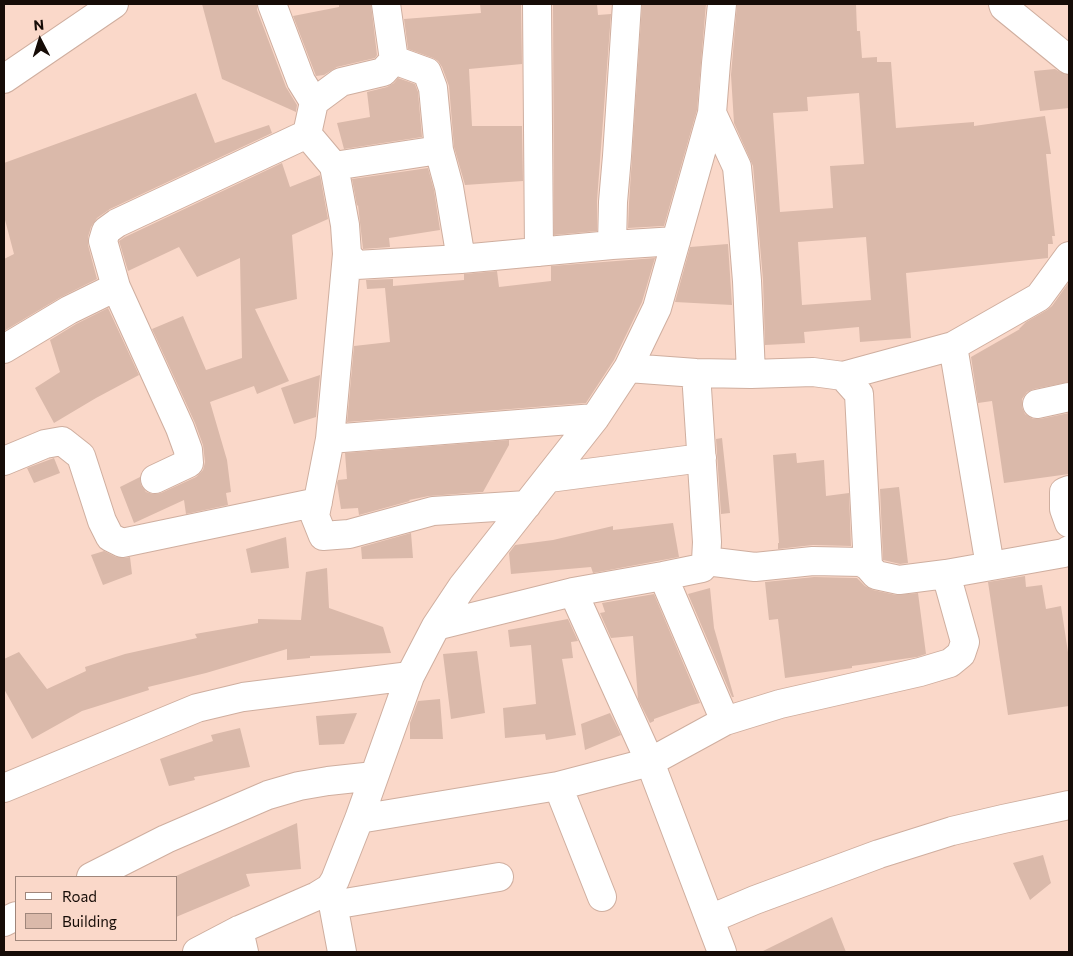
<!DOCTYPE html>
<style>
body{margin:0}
#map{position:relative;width:1073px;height:956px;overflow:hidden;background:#fad8c9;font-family:Commissioner,sans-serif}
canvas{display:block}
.frame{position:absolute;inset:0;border:5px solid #160c07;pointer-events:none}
.legend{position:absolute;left:15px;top:876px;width:162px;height:65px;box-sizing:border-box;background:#fad8c9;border:1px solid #9f867b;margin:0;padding:6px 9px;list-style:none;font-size:15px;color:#160c07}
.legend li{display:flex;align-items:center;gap:10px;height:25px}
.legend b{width:25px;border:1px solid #9f867b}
.north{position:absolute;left:15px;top:15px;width:50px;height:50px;-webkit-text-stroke:4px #fad8c9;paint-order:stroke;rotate:355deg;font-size:14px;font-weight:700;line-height:20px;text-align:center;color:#160c07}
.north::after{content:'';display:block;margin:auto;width:18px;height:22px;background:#160c07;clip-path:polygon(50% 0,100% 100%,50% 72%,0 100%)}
</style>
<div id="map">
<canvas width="1073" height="956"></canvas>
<div class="frame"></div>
<ul class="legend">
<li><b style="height:6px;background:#fff"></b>Road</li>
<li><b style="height:14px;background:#dab9aa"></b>Building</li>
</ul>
<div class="north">N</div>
</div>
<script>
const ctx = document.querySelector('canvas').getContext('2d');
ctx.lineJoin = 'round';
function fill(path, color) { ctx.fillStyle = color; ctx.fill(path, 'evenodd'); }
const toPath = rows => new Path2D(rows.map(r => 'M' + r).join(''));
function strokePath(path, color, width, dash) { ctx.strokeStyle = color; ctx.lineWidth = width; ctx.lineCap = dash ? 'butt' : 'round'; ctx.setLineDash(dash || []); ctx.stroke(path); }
fill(toPath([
 [202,4,257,4,257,10,286,87,297,105,296,112,222,79],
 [339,4,371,4,377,55,375,58,337,67,324,75,316,76,293,16,339,7],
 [480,4,521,4,522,64,469,69,472,126,522,126,523,181,465,185,454,147,449,86,442,67,438,61,433,58,408,49,404,19,481,13],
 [553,4,597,4,598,15,611,14,597,201,597,231,554,235],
 [642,4,706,4,697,110,664,226,628,228,629,203],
 [737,4,856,4,857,31,860,31,862,58,877,57,877,62,891,62,896,128,974,122,974,126,1045,116,1051,154,1046,154,1055,236,1052,236,1053,244,1048,244,1048,258,906,273,911,338,860,342,859,327,804,332,805,343,765,345,763,280,753,166,734,123,731,75],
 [859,93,864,164,830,166,833,208,780,212,773,113,808,111,807,97],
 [866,237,871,300,802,305,798,242],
 [1055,69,1060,72,1066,75,1069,75,1069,108,1040,111,1034,71],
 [398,78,415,84,418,92,422,137,344,149,337,123,370,117,367,92,387,87,394,83],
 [196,93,215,143,269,125,272,133,110,209,97,218,91,227,88,237,88,245,97,279,61,297,4,331,4,259,14,254,4,216,4,163],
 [282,163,290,187,320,175,328,219,292,235,297,299,255,309,289,381,257,394,254,386,210,402,227,460,231,492,226,493,228,505,186,514,184,500,134,523,120,487,140,477,141,485,146,492,153,494,161,493,196,477,203,470,205,462,203,445,195,423,152,329,183,316,206,370,242,358,240,258,197,277,179,247,128,271,119,241,125,237],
 [428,168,434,190,440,230,389,238,390,247,363,249,358,205,357,206,352,179],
 [728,244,732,305,675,302,690,247],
 [655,258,642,302,614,360,586,403,347,422,354,346,390,342,385,288,367,289,366,280,393,279,393,286,464,280,464,274,497,271,499,287,551,281,551,266],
 [1069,282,1069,382,1034,389,1027,392,1022,399,1022,407,1025,414,1033,419,1040,419,1069,413,1069,474,1004,483,992,401,978,403,971,357,1020,329,1019,329,1026,322,1047,310,1052,306],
 [108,308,139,375,96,398,54,423,35,388,60,372,50,340,76,324],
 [320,375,316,417,294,424,281,388],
 [722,438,730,513,721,514,716,439],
 [509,440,509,445,483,492,429,496,409,500,410,501,359,515,358,508,341,509,337,483,338,480,347,479,345,453],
 [796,453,797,463,824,460,826,496,849,493,851,546,813,545,778,549,778,543,779,543,773,455],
 [54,458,60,473,34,483,27,468],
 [899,487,908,563,900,564,883,560,880,489],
 [673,523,679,557,593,573,591,567,511,574,509,553,515,545,553,540,613,526,613,530],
 [411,533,413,558,362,559,361,547],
 [286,537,289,568,251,573,246,549],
 [104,551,116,557,125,558,130,557,132,574,103,585,91,555],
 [327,568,329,608,383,627,391,653,310,656,310,658,287,660,287,649,206,673,148,687,149,690,82,711,32,739,4,689,4,659,19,652,47,689,86,671,85,667,125,654,197,638,195,634,258,623,258,619,301,620,306,572],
 [1025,576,1026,587,1042,585,1046,609,1061,606,1069,659,1069,706,1008,715,988,582],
 [814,577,857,578,865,586,873,590,896,595,918,593,926,654,917,657,852,666,852,668,785,678,778,619,769,620,765,582],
 [710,588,714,628,734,697,732,697,688,594],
 [654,594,700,703,692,705,654,719,654,721,650,723,638,699,633,636,611,638,600,613,605,612,602,603],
 [568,619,578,641,571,642,573,658,562,659,576,735,546,740,545,734,505,738,503,708,536,704,531,645,510,647,508,630],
 [477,651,485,713,451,719,443,654],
 [440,699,443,739,410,739,410,723,418,701],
 [357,713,344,744,319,745,316,716],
 [610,713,621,735,585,750,581,724],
 [240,728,250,767,194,777,195,780,169,786,160,759,213,741,211,735],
 [297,823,301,869,246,874,250,886,176,917,176,876],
 [1043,855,1051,883,1030,900,1013,863],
 [832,917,846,952,761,952]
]), '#dab9aa');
const minor = toPath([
 [272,4,301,81,314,102],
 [537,4,539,252],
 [1003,4,1004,7,1069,60],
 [394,60,427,72,433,88,439,150,449,187,461,259],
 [4,79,114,4],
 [712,113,737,167,742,219,747,281,751,374],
 [307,134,334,166,345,225,347,254,356,265,461,259,612,245,676,241],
 [307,134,314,102,341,82,383,72,394,60,386,4],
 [334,166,439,150],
 [612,245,613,202,617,156,627,4],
 [347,254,330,439,315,516,323,536,349,534,433,511,527,505],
 [116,287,103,241,106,231,117,223,307,134],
 [953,346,990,566],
 [4,349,69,310,116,287,180,428,188,450,189,463,155,479],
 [628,368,696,373,751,374,813,372,843,376,859,394,868,566],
 [843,376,953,346,1039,297,1069,256],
 [1037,404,1069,397],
 [330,439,595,418],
 [4,461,45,444,62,441,81,456,102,521,110,537,122,543,318,502],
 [549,478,702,458],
 [1069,490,1064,492,1064,509,1069,523],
 [706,561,755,567,813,561,861,562,868,566,876,575,899,580,946,574],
 [663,576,725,721],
 [573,592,650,762,722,952],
 [436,626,573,592,663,576,702,568,706,561,707,542,696,373],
 [558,786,602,897],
 [4,788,197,708,243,697,410,676],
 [359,819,558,786,650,762,725,721,780,704,920,672,950,663,961,654,965,642,946,574,1064,553,1069,550],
 [91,877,166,839,268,795,299,786,328,781,374,776],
 [330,888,342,952],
 [333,905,499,877],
 [710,919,755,900,879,854,952,831,1003,819,1069,805],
 [4,922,16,916],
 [239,930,244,952],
 [197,952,239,930,317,896,330,888,335,880,359,819,410,676,436,626,462,587,595,418,628,368,657,308,712,113,716,63,722,4]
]);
strokePath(minor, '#cfae9f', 30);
strokePath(minor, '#fff', 28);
</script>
